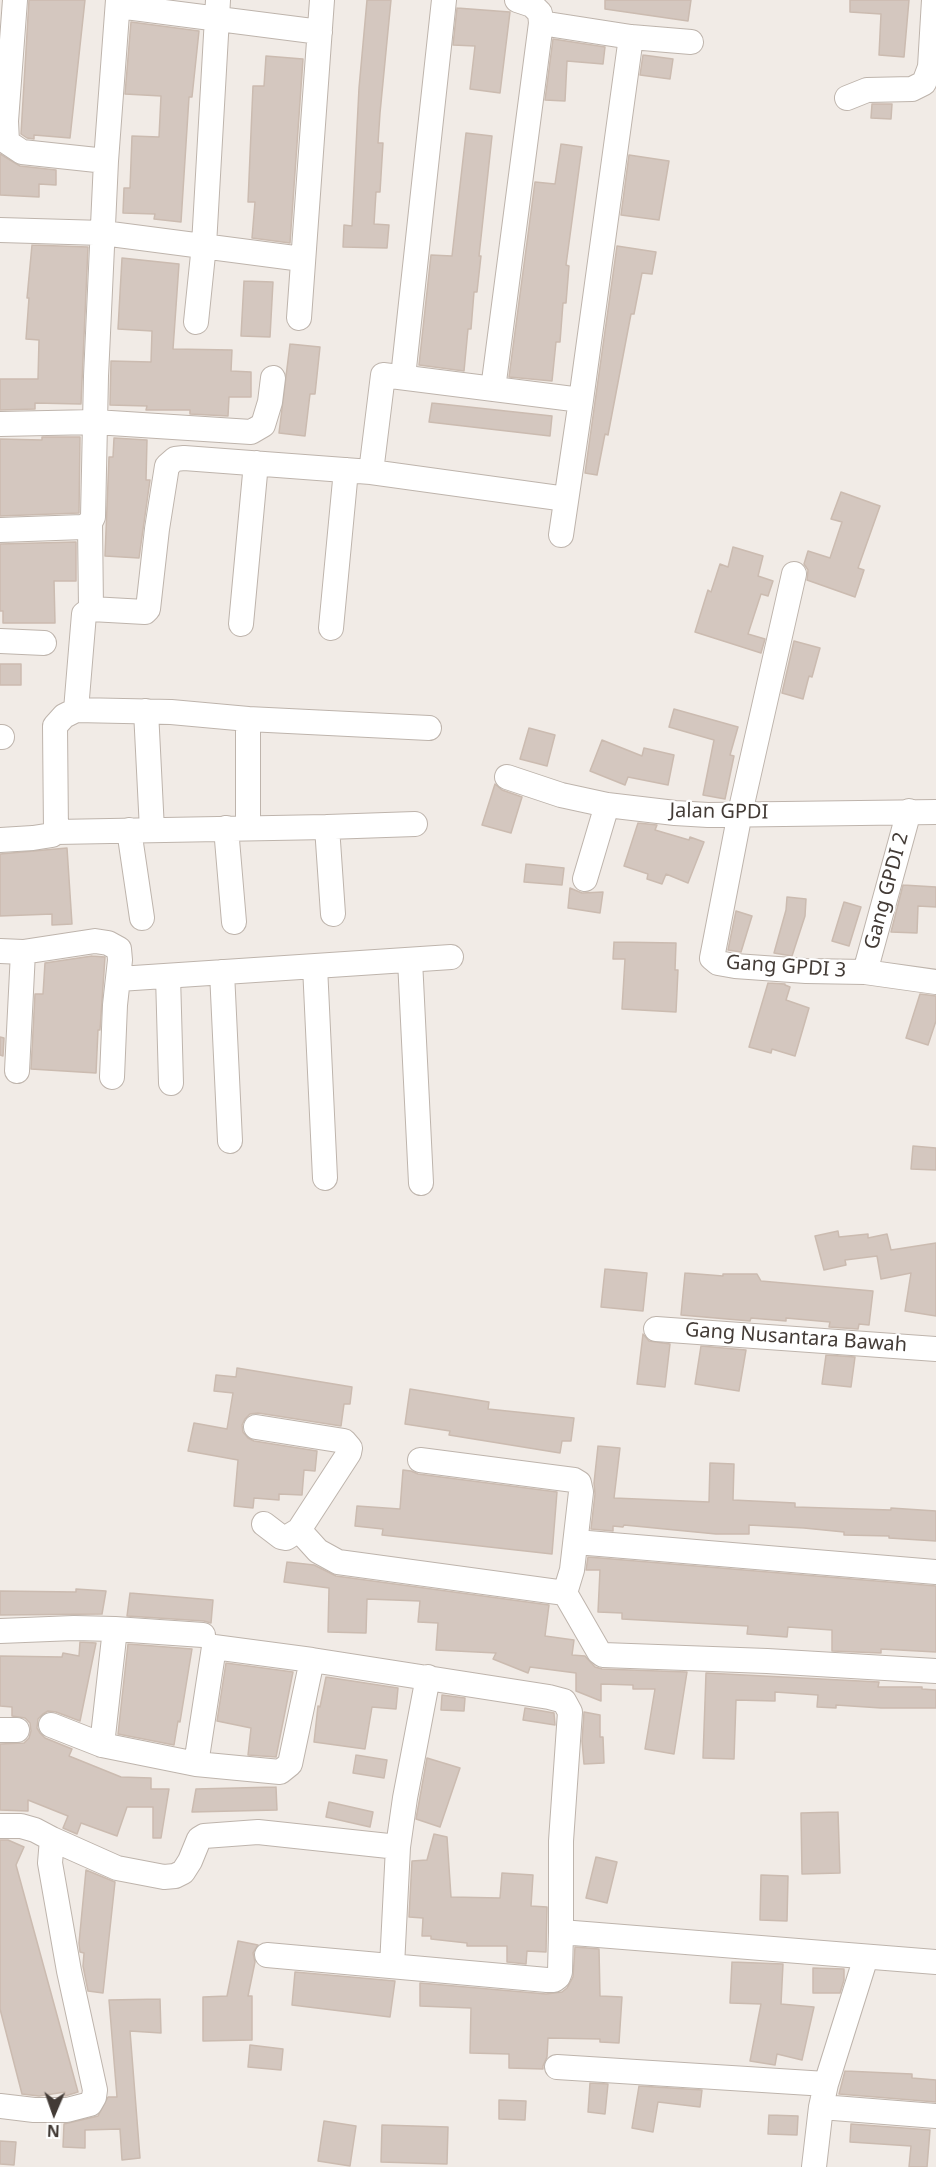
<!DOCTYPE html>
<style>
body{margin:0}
#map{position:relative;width:936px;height:2167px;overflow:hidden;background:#f1ebe6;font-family:"Noto Sans",sans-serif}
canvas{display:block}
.north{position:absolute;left:24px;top:2083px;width:60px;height:60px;-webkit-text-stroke:4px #fff;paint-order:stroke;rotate:182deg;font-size:16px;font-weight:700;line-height:24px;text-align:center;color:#433b36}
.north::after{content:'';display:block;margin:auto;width:21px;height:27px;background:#433b36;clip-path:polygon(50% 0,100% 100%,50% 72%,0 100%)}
</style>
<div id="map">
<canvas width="936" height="2167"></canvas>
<div class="north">N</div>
</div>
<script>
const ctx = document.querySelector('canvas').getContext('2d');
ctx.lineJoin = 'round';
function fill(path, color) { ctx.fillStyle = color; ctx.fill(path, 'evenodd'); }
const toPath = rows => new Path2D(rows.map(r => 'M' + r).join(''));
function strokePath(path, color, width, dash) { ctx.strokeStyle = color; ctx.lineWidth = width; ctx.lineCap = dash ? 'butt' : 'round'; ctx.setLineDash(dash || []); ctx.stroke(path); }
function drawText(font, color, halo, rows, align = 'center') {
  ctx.font = font + ' "Noto Sans",sans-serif'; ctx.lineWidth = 4.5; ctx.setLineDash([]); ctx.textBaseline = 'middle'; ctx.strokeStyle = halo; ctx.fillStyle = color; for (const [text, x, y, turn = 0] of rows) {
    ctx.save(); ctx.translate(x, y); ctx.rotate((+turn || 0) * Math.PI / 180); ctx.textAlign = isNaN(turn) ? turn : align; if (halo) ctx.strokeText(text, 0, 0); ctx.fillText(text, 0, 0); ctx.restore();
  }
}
const building = toPath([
 [29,0,85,0,70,138,34,135,34,139,27,138,21,134,29,0],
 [367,0,391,0,380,113,378,143,383,143,380,192,376,192,374,224,389,225,387,248,343,247,344,225,352,226,359,88,367,0],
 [605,0,691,0,688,21,605,9,605,0],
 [850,0,909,0,904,57,879,55,881,14,850,12,850,0],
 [457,8,510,12,500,93,470,89,475,46,453,45,457,8],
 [131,22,199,31,192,97,189,97,181,222,154,219,155,214,123,213,124,188,130,188,132,136,159,137,161,96,125,94,131,22],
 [553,39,605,47,603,64,567,61,565,101,545,100,553,39],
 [643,55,673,59,670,79,640,75,643,55],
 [266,56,303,59,290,243,252,238,255,202,248,202,253,86,264,86,266,56],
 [872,104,892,104,891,119,871,118,872,104],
 [466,133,492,136,479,256,481,256,477,292,474,292,471,329,468,329,464,371,419,365,431,255,452,256,466,133],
 [561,144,582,147,566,265,569,266,566,303,563,303,560,342,556,342,552,381,509,377,535,182,555,184,561,144],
 [0,154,20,166,56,170,56,185,39,184,39,197,0,195,0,154],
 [629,155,669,161,659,220,621,215,629,155],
 [32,245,88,247,81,404,35,403,35,409,0,410,0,379,38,379,39,340,26,339,29,298,27,298,32,245],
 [617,246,656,252,652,274,642,273,634,314,631,314,608,435,605,434,597,475,585,473,617,246],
 [122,258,179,264,173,349,232,350,231,371,251,372,251,397,229,397,228,416,190,414,190,410,146,410,147,406,110,405,111,361,151,362,152,331,118,329,122,258],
 [244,281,273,282,270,337,241,336,244,281],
 [290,344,320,347,315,394,310,394,305,436,279,433,290,344],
 [432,403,552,416,550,436,429,422,432,403],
 [42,437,80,437,79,513,0,516,0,439,42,440,42,437],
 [114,438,147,440,146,480,150,480,139,558,105,556,109,457,113,457,114,438],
 [841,492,880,506,858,568,864,570,855,597,807,580,808,570,804,564,808,551,830,558,842,522,831,519,841,492],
 [76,542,76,581,54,581,55,623,3,623,3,611,0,611,0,544,76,542],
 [733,547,763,556,758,576,773,581,768,596,761,594,748,634,765,639,761,653,695,632,708,590,711,592,720,564,728,567,733,547],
 [794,641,820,648,812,677,809,676,803,699,782,693,794,641],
 [0,664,21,664,21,685,0,685,0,664],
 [674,709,738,727,730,755,734,756,725,799,703,795,714,740,669,727,674,709],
 [529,728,555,735,547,766,520,759,529,728],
 [602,740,642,756,644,748,674,755,668,785,628,777,625,785,590,771,602,740],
 [495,784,502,790,522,797,511,833,482,825,495,784],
 [638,823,657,825,655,830,689,840,690,837,704,842,688,883,666,874,662,884,647,879,648,874,624,866,638,823],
 [67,848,72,924,52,925,52,914,0,916,0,854,67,848],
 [526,864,564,868,562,885,524,882,526,864],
 [903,885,936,887,936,907,918,906,917,933,891,932,903,885],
 [570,888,582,893,603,892,600,913,568,908,570,888],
 [787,897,806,899,805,916,792,956,774,953,786,910,787,897],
 [844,902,861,907,849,946,832,941,844,902],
 [736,911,752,916,741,952,728,950,736,911],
 [614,942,676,943,675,970,678,970,676,1012,622,1009,625,959,613,959,614,942],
 [92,956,105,957,100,1030,98,1030,96,1073,31,1069,35,994,43,994,45,963,92,956],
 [768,983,785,984,785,985,790,987,786,1000,809,1008,795,1056,772,1049,771,1053,749,1047,768,983],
 [920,994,936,996,936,1021,928,1045,906,1038,920,994],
 [0,1037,4,1038,3,1056,0,1055,0,1037],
 [913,1146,936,1148,936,1170,911,1169,913,1146],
 [838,1231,839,1237,868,1234,868,1238,887,1234,891,1250,936,1243,936,1316,905,1311,911,1273,881,1279,877,1256,845,1260,846,1265,824,1270,815,1236,838,1231],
 [605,1269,647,1273,643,1311,601,1307,605,1269],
 [685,1273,723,1276,723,1274,757,1274,761,1281,873,1291,869,1325,859,1324,858,1329,829,1327,830,1322,786,1318,786,1321,751,1318,750,1321,681,1315,685,1273],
 [643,1334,649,1341,670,1344,665,1387,637,1384,643,1334],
 [701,1346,746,1350,739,1391,695,1384,701,1346],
 [826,1355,855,1357,851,1387,822,1384,826,1355],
 [237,1368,352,1387,350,1404,344,1404,341,1426,258,1413,250,1414,245,1419,242,1425,243,1432,248,1438,254,1441,317,1451,315,1471,304,1470,302,1495,279,1494,279,1500,254,1498,253,1508,234,1506,238,1460,188,1451,194,1423,227,1429,233,1393,214,1391,216,1375,236,1377,237,1368],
 [410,1389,489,1402,488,1409,574,1418,571,1441,562,1441,560,1453,449,1435,450,1431,405,1424,410,1389],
 [598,1446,620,1448,614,1498,709,1502,710,1463,734,1464,733,1500,795,1503,795,1507,891,1510,891,1508,936,1511,936,1541,889,1538,889,1536,844,1535,844,1532,804,1528,749,1525,749,1534,716,1534,624,1525,623,1527,613,1526,613,1531,591,1529,595,1494,594,1483,598,1446],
 [403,1470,411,1471,418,1474,557,1492,552,1554,382,1535,383,1529,355,1526,357,1506,400,1509,403,1470],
 [588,1557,936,1586,936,1652,881,1649,881,1653,832,1651,832,1630,788,1627,787,1637,747,1634,748,1626,622,1619,622,1613,598,1612,600,1570,586,1570,588,1557],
 [287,1562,314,1565,336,1576,549,1605,545,1636,574,1640,572,1655,585,1656,595,1667,602,1669,687,1672,674,1754,645,1749,655,1689,633,1689,633,1685,601,1684,601,1701,576,1691,576,1673,530,1667,528,1673,493,1659,496,1653,436,1650,438,1623,418,1622,420,1601,367,1599,366,1633,328,1632,329,1588,284,1582,287,1562],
 [76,1589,106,1591,102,1614,0,1615,0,1591,76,1592,76,1589],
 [130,1593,213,1600,211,1623,204,1621,127,1616,130,1593],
 [80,1642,96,1643,80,1721,56,1712,48,1711,43,1714,38,1719,37,1728,40,1733,45,1738,72,1749,69,1756,121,1777,151,1778,151,1789,169,1789,161,1838,153,1838,153,1807,127,1807,117,1836,81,1823,77,1834,63,1828,68,1816,28,1800,28,1811,0,1810,0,1744,24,1743,29,1738,31,1731,30,1723,25,1718,12,1716,12,1707,0,1706,0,1656,62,1657,63,1653,79,1656,80,1642],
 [128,1644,192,1649,180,1722,178,1721,174,1745,118,1734,128,1644],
 [226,1663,293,1672,276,1757,248,1755,251,1728,217,1721,226,1663],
 [706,1673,879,1682,878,1687,922,1687,922,1689,936,1690,936,1708,881,1708,836,1705,836,1708,817,1707,818,1695,775,1692,775,1701,736,1700,734,1759,703,1758,706,1673],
 [326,1677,398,1688,396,1709,372,1707,365,1749,314,1742,318,1706,320,1707,326,1677],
 [442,1695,465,1698,464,1711,441,1710,442,1695],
 [525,1708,554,1713,555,1725,523,1720,525,1708],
 [584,1712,600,1715,600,1737,603,1737,604,1763,584,1764,582,1741,584,1712],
 [356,1755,387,1760,384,1778,353,1773,356,1755],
 [427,1758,460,1768,440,1827,416,1819,427,1758],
 [276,1787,277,1810,192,1812,196,1789,276,1787],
 [329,1802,373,1812,370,1827,326,1817,329,1802],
 [838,1812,840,1873,802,1874,801,1813,838,1812],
 [434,1834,447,1837,451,1897,500,1898,502,1873,533,1875,531,1906,547,1907,546,1952,527,1951,526,1964,507,1962,507,1946,467,1946,467,1943,431,1939,431,1936,422,1936,423,1918,409,1917,412,1861,427,1860,434,1834],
 [0,1840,8,1840,24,1847,16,1865,78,2092,65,2096,65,2092,39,2096,22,2094,0,2009,0,1840],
 [596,1857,617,1862,607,1903,586,1898,596,1857],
 [86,1870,115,1882,103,1993,88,1991,83,1966,84,1953,80,1952,79,1943,86,1870],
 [761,1875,788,1876,787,1921,760,1920,761,1875],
 [238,1941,258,1945,253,1953,255,1962,248,1996,252,1996,252,2040,203,2041,203,1997,227,1996,238,1941],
 [575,1947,599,1949,600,1996,622,1997,619,2043,600,2042,600,2039,548,2038,547,2057,543,2066,543,2069,509,2068,509,2054,470,2053,471,2008,420,2006,420,1983,546,1994,562,1992,567,1988,573,1977,575,1947],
 [732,1962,783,1964,781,2004,814,2007,802,2060,777,2054,775,2065,750,2061,761,2004,730,2003,732,1962],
 [813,1968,844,1969,844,1980,840,1993,813,1993,813,1968],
 [295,1972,395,1981,390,2017,292,2005,295,1972],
 [160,1999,161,2033,130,2031,140,2158,122,2160,120,2129,85,2130,85,2148,63,2147,64,2124,98,2116,108,2097,117,2097,109,2000,160,1999],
 [250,2045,283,2049,281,2070,248,2067,250,2045],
 [845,2071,912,2074,912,2078,936,2080,936,2102,839,2094,845,2071],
 [590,2083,608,2084,605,2114,588,2112,590,2083],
 [639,2086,702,2090,700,2107,658,2102,653,2132,632,2128,639,2086],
 [499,2100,526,2101,525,2120,499,2119,499,2100],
 [769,2115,798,2116,797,2135,768,2134,769,2115],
 [324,2121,356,2126,350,2166,318,2161,324,2121],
 [851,2124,930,2130,927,2167,909,2167,911,2146,850,2142,851,2124],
 [382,2125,448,2127,447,2164,381,2162,382,2125],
 [0,2141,16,2142,14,2165,0,2164,0,2141]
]);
fill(building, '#d4c7bf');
strokePath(building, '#cbbbb0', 1.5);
const minor = toPath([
 [15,0,6,121,7,142,22,152,106,161],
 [118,6,320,32],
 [541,23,631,37,691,42],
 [847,98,867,90,912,89,924,83,930,67,934,0],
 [0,230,103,233,302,259],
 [299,318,322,0],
 [196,322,204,245,218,0],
 [403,377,444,0],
 [493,389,541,23,540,13,532,5,517,0],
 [0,424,95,422,251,432,263,425,270,402,273,378],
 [566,499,371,472,383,375,581,400],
 [90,523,91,609],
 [0,530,83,527,90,523,93,517,96,376,106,161,118,0],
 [561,535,581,400,631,37],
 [794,574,740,813,712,958,718,963,735,966,806,971,865,972,936,982],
 [241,624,256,463],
 [331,628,346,470],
 [0,641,44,643],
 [76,710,171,712,248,719,248,828],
 [146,711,152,830],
 [248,719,429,728],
 [0,737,2,737],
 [507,777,561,795,607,805,675,813,708,815,936,812],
 [327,827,333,914],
 [226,828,234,922],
 [129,830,142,918],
 [56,832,327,827,415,824],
 [0,840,33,838,52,835,56,832,55,726,64,716,76,710,84,614,91,609,145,612,148,609,157,529,167,466,175,459,184,458,371,472],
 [585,879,607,805],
 [0,951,23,952,95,941,108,943,119,949,120,960,115,1005,112,1077],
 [410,960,421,1183],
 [315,966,325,1178],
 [222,972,230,1141],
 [865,972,909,811],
 [168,976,171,1083],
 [119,979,451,957],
 [17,1071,23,952],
 [656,1329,936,1349],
 [256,1427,344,1441,350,1448,349,1453,299,1530,286,1538,281,1537,264,1524],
 [420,1460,574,1480,579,1483,581,1492,572,1570,565,1593,599,1652,603,1655,767,1661,936,1671],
 [299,1530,318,1551,338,1562,565,1593],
 [576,1542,936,1572],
 [0,1631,74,1628,115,1629],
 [203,1635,115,1629,102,1745,196,1764,280,1772,290,1764,312,1660],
 [51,1725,102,1745],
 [0,1730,17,1730],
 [196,1764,214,1647,312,1660,549,1697,564,1701,570,1712,561,1841,561,1932,560,1972,558,1977,554,1980,547,1980,267,1955],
 [0,1826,21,1826,35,1830,52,1839,50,1863,69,1971,95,2090,94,2097,90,2104,67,2110,34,2110,0,2106],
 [52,1839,117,1868,164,1877,175,1876,183,1872,190,1861,199,1839,204,1836,258,1832,398,1847],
 [561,1932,936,1962],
 [392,1966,398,1847,405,1798,428,1677],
 [557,2067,826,2084],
 [821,2107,936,2116],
 [814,2167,821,2107,826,2084,866,1957]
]);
strokePath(minor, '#beb4ac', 26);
strokePath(minor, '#fff', 24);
drawText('20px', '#433b36', '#fff', [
 ["Jalan GPDI",719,812,1],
 ["Gang GPDI 2",887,891,-75],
 ["Gang GPDI 3",786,967,4],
 ["Gang Nusantara Bawah",796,1338,4]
]);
</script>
